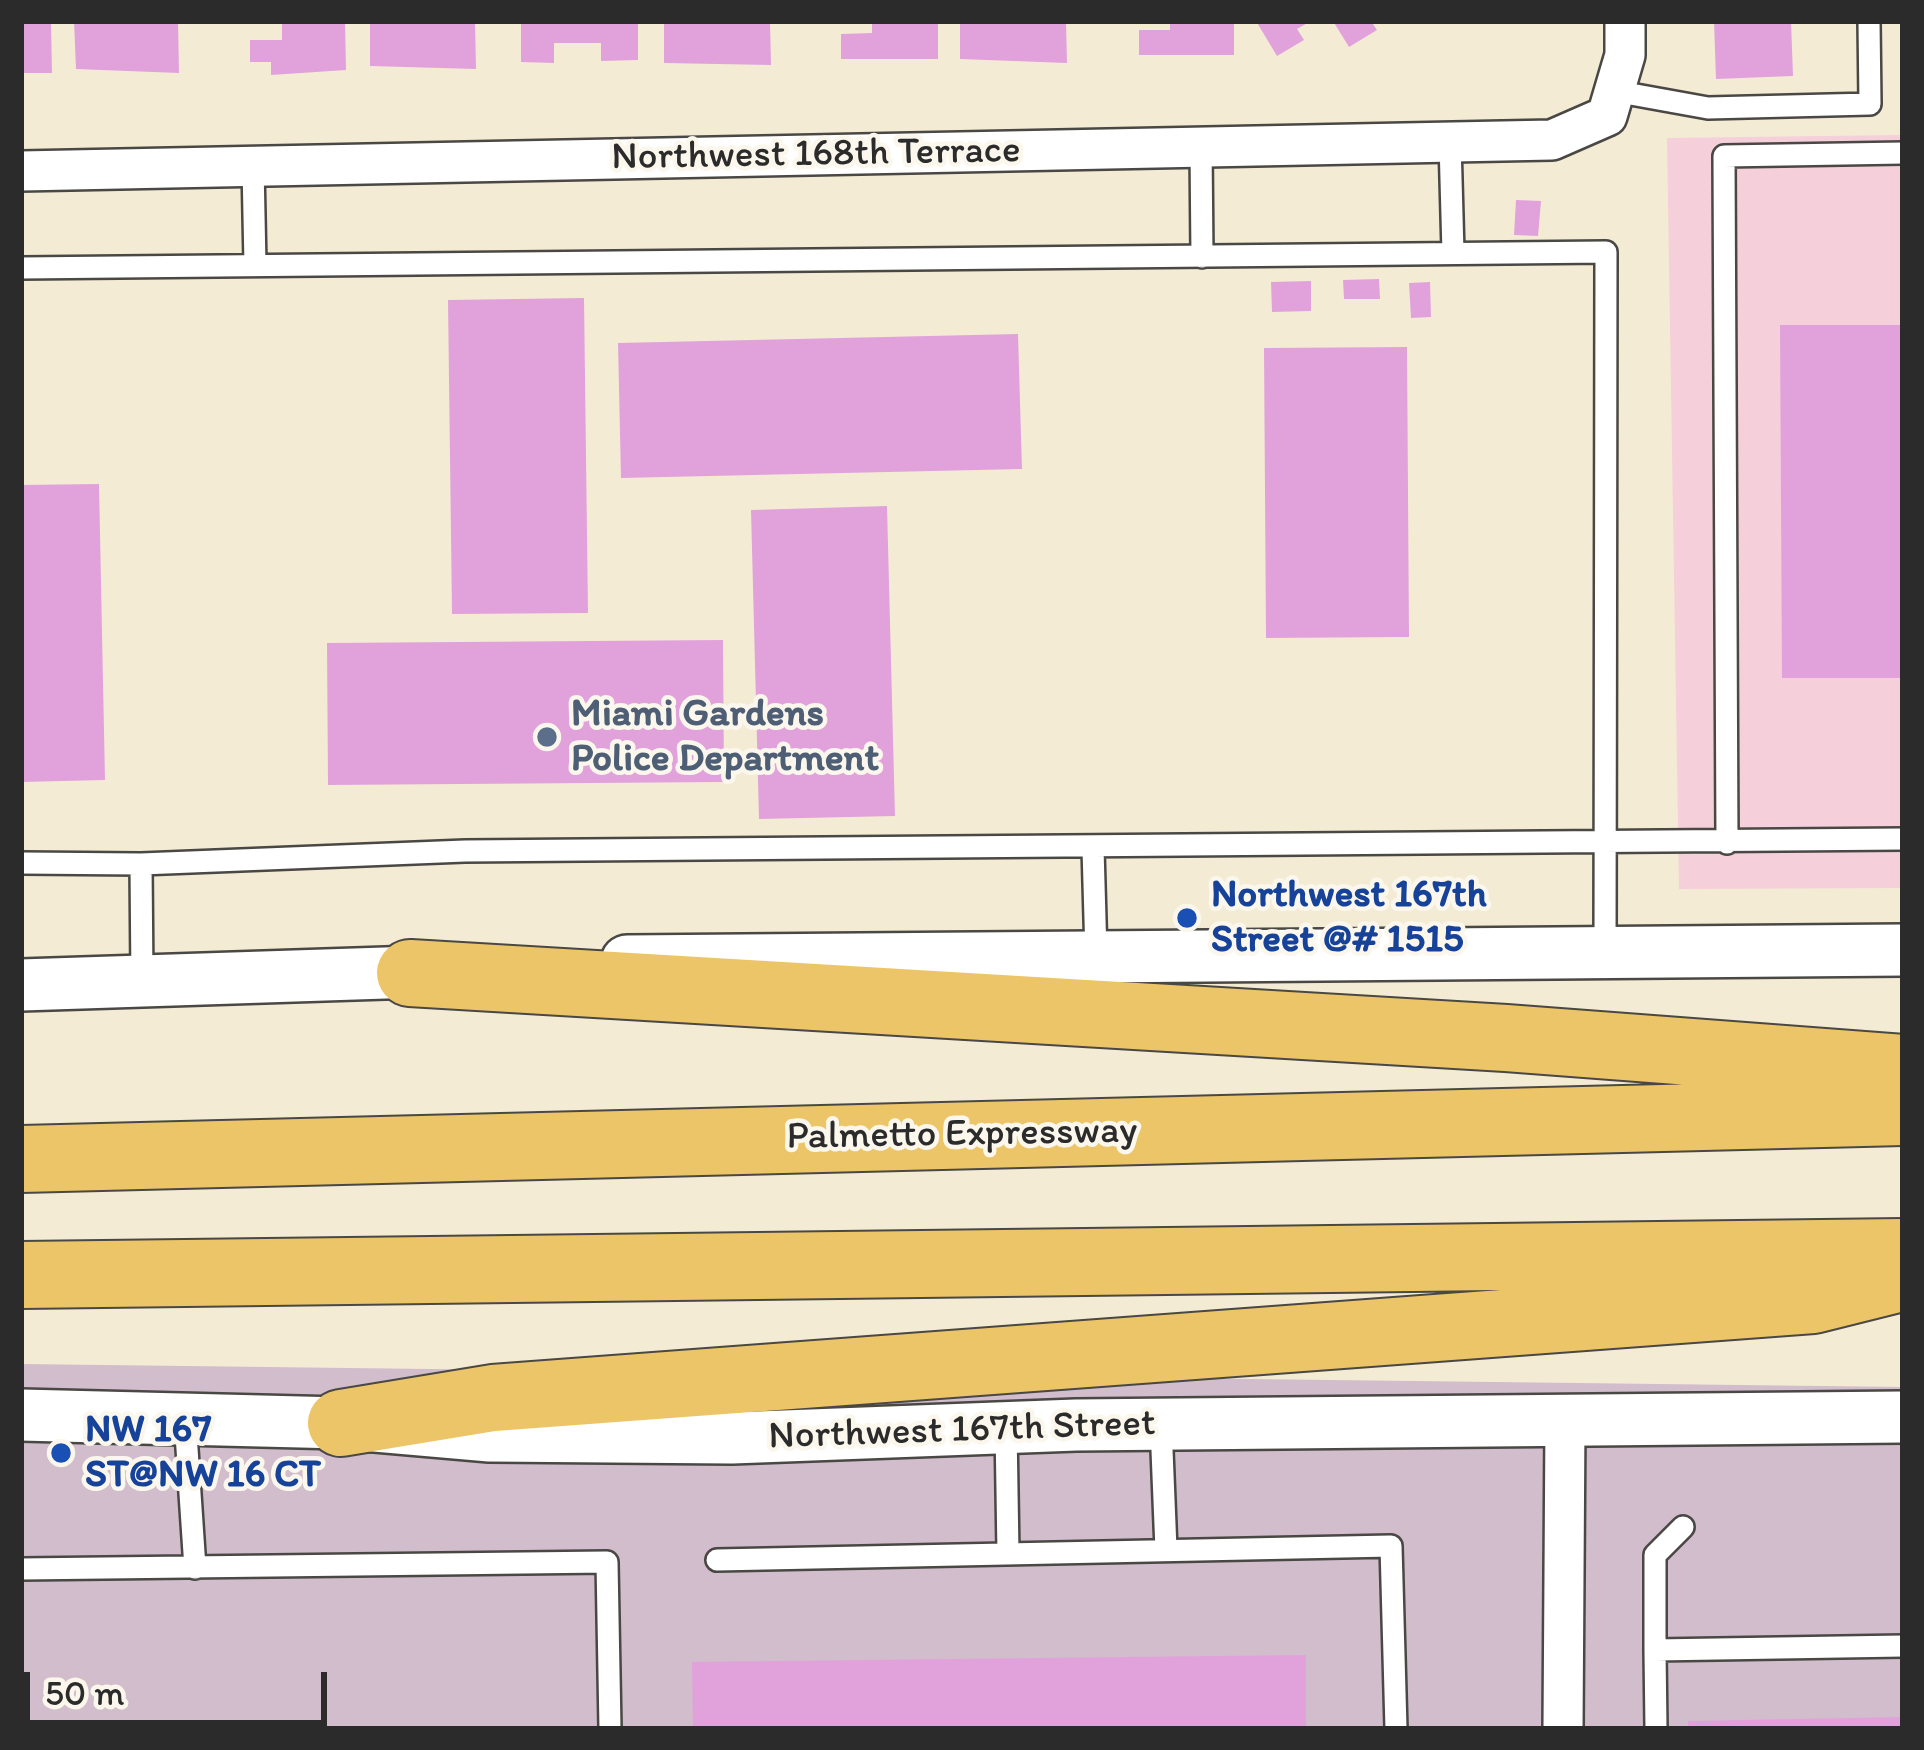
<!DOCTYPE html>
<style>
body{margin:0}
#map{position:relative;width:1924px;height:1750px;overflow:hidden;background:#f4ebd5;font-family:Itim,sans-serif}
canvas{display:block}
.frame{position:absolute;inset:0;border:24px solid #2b2b2b;pointer-events:none}
.scale{position:absolute;left:24px;top:1672px;width:303px;height:54px;box-sizing:border-box;border:6px solid #2b2b2b;border-top:0;padding-left:15px;font-size:36px;line-height:42px;white-space:nowrap;color:#2b2b2b;-webkit-text-stroke:9px #fbf7ec;paint-order:stroke}
</style>
<div id="map">
<canvas width="1924" height="1750"></canvas>
<div class="frame"></div>
<div class="scale">50 m</div>
</div>
<script>
const ctx = document.querySelector('canvas').getContext('2d');
ctx.lineJoin = 'round';
function fill(path, color) { ctx.fillStyle = color; ctx.fill(path, 'evenodd'); }
const toPath = rows => new Path2D(rows.map(r => 'M' + r).join(''));
function strokePath(path, color, width, dash) { ctx.strokeStyle = color; ctx.lineWidth = width; ctx.lineCap = dash ? 'butt' : 'round'; ctx.setLineDash(dash || []); ctx.stroke(path); }
function drawText(font, color, halo, rows, align = 'center') {
  ctx.font = font + ' Itim,sans-serif'; ctx.lineWidth = 9; ctx.setLineDash([]); ctx.textBaseline = 'middle'; ctx.strokeStyle = halo; ctx.fillStyle = color; for (const [text, x, y, turn = 0] of rows) {
    ctx.save(); ctx.translate(x, y); ctx.rotate((+turn || 0) * Math.PI / 180); ctx.textAlign = isNaN(turn) ? turn : align; if (halo) ctx.strokeText(text, 0, 0); ctx.fillText(text, 0, 0); ctx.restore();
  }
}
fill(toPath([
 [1903,135,1903,888,1679,889,1667,138]
]), '#f5cfda');
fill(toPath([
 [21,1364,1903,1387,1903,1729,21,1729]
]), '#d1bdcb');
fill(toPath([
 [21,21,51,21,52,73,21,73],
 [74,21,178,21,179,73,76,69],
 [282,21,345,21,346,70,271,75,271,62,250,62,250,40,282,40],
 [370,21,475,21,476,69,370,66],
 [521,21,638,21,638,60,601,61,601,43,554,43,554,63,521,62],
 [664,21,770,21,771,65,664,63],
 [872,21,938,21,938,59,841,59,841,34,872,33],
 [960,21,1066,21,1067,63,960,59],
 [1170,21,1234,21,1234,55,1139,55,1139,30,1170,30],
 [1256,21,1311,21,1297,29,1304,40,1277,56],
 [1333,21,1371,21,1377,30,1349,47],
 [1714,21,1791,21,1793,76,1716,79],
 [1516,200,1541,201,1538,236,1514,235],
 [1379,279,1380,299,1344,299,1343,280],
 [1311,281,1311,311,1272,312,1271,282],
 [1430,282,1431,317,1411,318,1409,283],
 [584,298,588,613,452,614,448,300],
 [1780,325,1903,325,1903,678,1782,678],
 [1018,334,1022,469,621,478,618,343],
 [1407,347,1409,637,1266,638,1264,348],
 [99,484,105,780,21,782,21,485],
 [887,506,895,816,759,819,751,510],
 [723,640,724,782,328,785,327,643],
 [1306,1655,1306,1729,693,1729,692,1662],
 [1903,1717,1903,1729,1688,1729,1688,1721]
]), '#e1a2db');
const service = toPath([
 [1614,91,1708,108,1870,104,1869,21],
 [1450,142,1453,253],
 [1201,147,1202,257],
 [253,166,255,265],
 [21,268,1606,252,1605,952],
 [1727,843,1724,156,1903,153],
 [1093,848,1096,955],
 [21,863,141,864],
 [142,981,141,864,465,851,1903,839],
 [185,1419,195,1568],
 [1161,1425,1166,1550],
 [1006,1428,1008,1554],
 [1683,1527,1655,1555,1655,1650,1903,1646],
 [717,1560,1391,1546,1396,1729],
 [21,1569,607,1562,610,1729],
 [1655,1650,1656,1729]
]);
const minor = toPath([
 [21,171,1552,140,1607,116,1625,55,1625,21],
 [1563,1729,1565,1420]
]);
const tertiary = toPath([
 [627,961,1903,950],
 [21,985,446,971],
 [21,1415,341,1423,490,1436,732,1438,1076,1425,1903,1417]
]);
const motorway = toPath([
 [410,973,1506,1038,1903,1068],
 [21,1159,1903,1112],
 [21,1275,1903,1252],
 [341,1423,493,1398,1813,1300,1901,1278]
]);
strokePath(service, '#494844', 26);
strokePath(minor, '#494844', 44);
strokePath(tertiary, '#494844', 56);
strokePath(motorway, '#494844', 70);
strokePath(service, '#fff', 21);
strokePath(minor, '#fff', 39);
strokePath(tertiary, '#fff', 51);
strokePath(motorway, '#edc569', 66);
for (const [x, y, r, color] of [
 [547,737,12,"#5c6f8a"],
 [1187,918,12,"#1a4fb4"],
 [61,1453,12,"#1a4fb4"]
]) { const dot = new Path2D(); dot.arc(x, y, r, 0, 2 * Math.PI); ctx.fillStyle = color; ctx.fill(dot); strokePath(dot, '#fbf7ec', 4.5); }
drawText('39px', '#2b2b2b', '#fbf7ec', [
 ["Northwest 168th Terrace",816,155,-1],
 ["Palmetto Expressway",962,1135,-1],
 ["Northwest 167th Street",962,1431,-2]
]);
drawText('bold 39px', '#4e5e75', '#fbf7ec', [
 ["Miami Gardens",571,715],
 ["Police Department",571,760]
], 'left');
drawText('bold 39px', '#164399', '#fbf7ec', [
 ["Northwest 167th",1211,896],
 ["Street @# 1515",1211,941],
 ["NW 167",85,1431],
 ["ST@NW 16 CT",85,1476]
], 'left');
</script>
